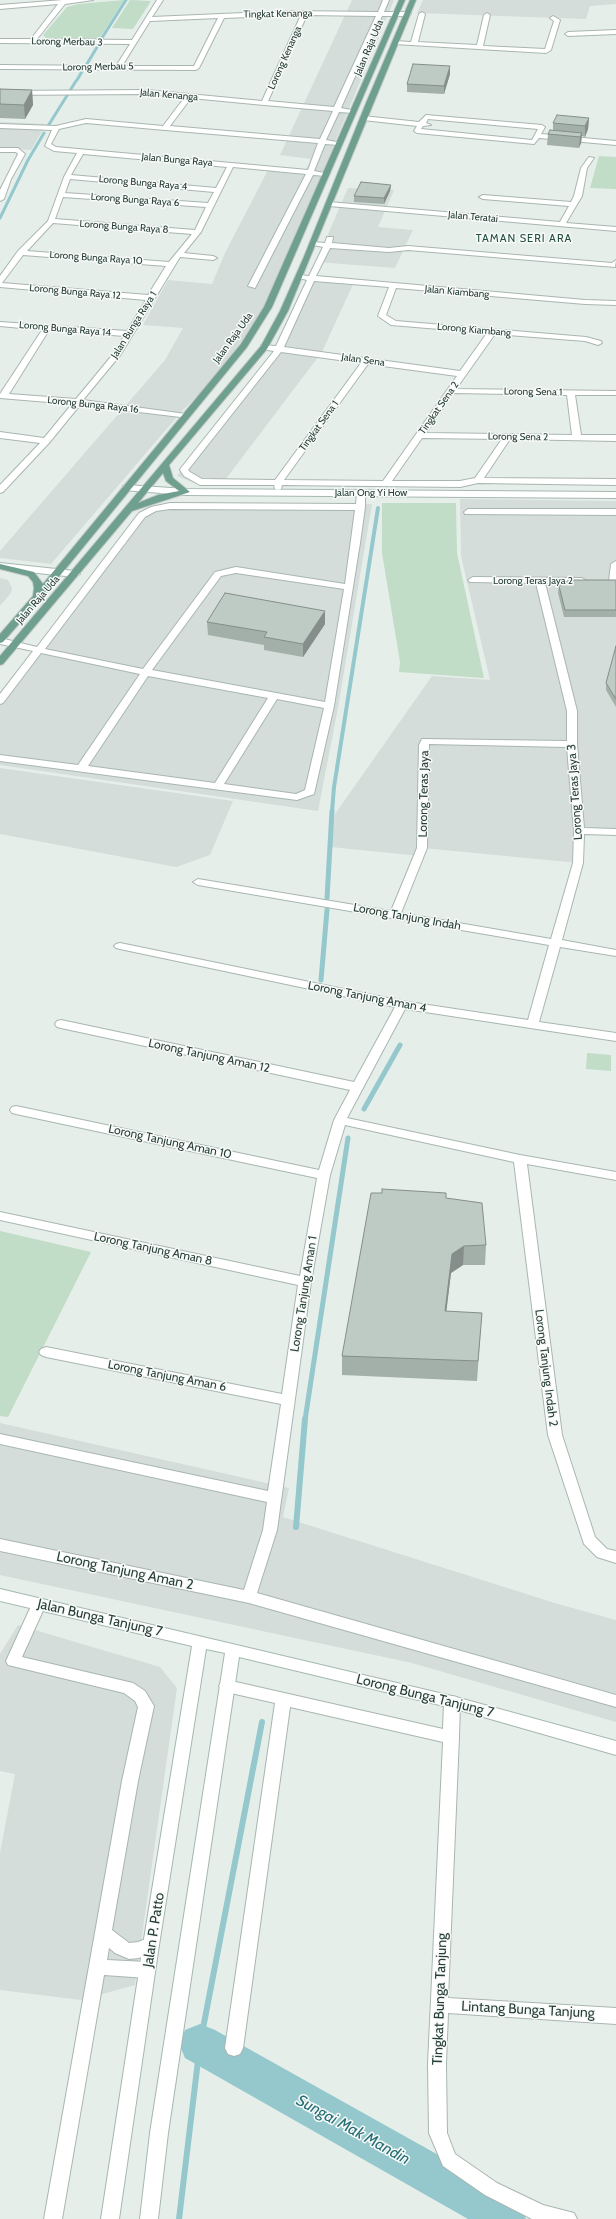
<!DOCTYPE html>
<style>
body{margin:0}
canvas{display:block;background:#e6eeea}
</style>
<canvas width="616" height="2219"></canvas>
<script>
const ctx = document.querySelector('canvas').getContext('2d');
ctx.lineJoin = 'round';
function fill(path, color) { ctx.fillStyle = color; ctx.fill(path, 'evenodd'); }
const toPath = rows => new Path2D(rows.map(r => 'M' + r).join(''));
function strokePath(path, color, width, dash) { ctx.strokeStyle = color; ctx.lineWidth = width; ctx.lineCap = dash ? 'butt' : 'round'; ctx.setLineDash(dash || []); ctx.stroke(path); }
function drawText(font, color, halo, rows, align = 'center') {
  ctx.font = font + ' Cabin,sans-serif'; ctx.lineWidth = 3; ctx.setLineDash([]); ctx.textBaseline = 'middle'; ctx.strokeStyle = halo; ctx.fillStyle = color; for (const [text, x, y, turn = 0] of rows) {
    ctx.save(); ctx.translate(x, y); ctx.rotate((+turn || 0) * Math.PI / 180); ctx.textAlign = isNaN(turn) ? turn : align; if (halo) ctx.strokeText(text, 0, 0); ctx.fillText(text, 0, 0); ctx.restore();
  }
}
fill(toPath([
 [352,0,394,0,266,308,210,383,182,411,51,564,0,558,0,551,165,360,183,328,143,325,168,280,212,284,225,253,268,170,304,173,311,159,280,155],
 [423,0,616,0,616,4,590,6,586,19,417,13],
 [0,122,46,124,31,150,0,148],
 [348,188,394,190,378,227,413,230,395,268,316,262],
 [309,276,355,280,322,352,222,484,197,484,177,476,274,351],
 [460,499,616,501,616,832,580,831,578,863,423,848,419,856,331,847,335,814,432,676,490,680,461,556],
 [171,504,372,504,338,708,318,811,0,765,0,695,141,511],
 [0,578,8,580,12,588,11,593,0,606],
 [0,768,233,801,210,855,176,867,0,834],
 [0,1423,289,1488,283,1517,558,1604,616,1620,616,1722,412,1663,0,1575],
 [18,1625,160,1667,177,1688,135,1985,81,2000,0,1990,0,1853,15,1774,0,1771,0,1654]
]), '#d4ddd9');
fill(toPath([
 [124,0,99,39,46,38,43,35,67,7,79,4],
 [130,0,151,1,133,29,112,28],
 [599,156,616,157,616,189,590,188],
 [382,503,456,503,457,553,484,678,399,672,400,662,382,553],
 [587,1053,611,1055,611,1071,586,1069],
 [0,1231,91,1252,8,1417,0,1416]
]), '#c1dcc7');
strokePath(toPath([
 [100,41,126,0],
 [85,67,99,44],
 [77,80,84,68],
 [69,92,76,81],
 [48,126,68,94],
 [0,218,28,160,44,133]
]), '#94c8cd', 3);
strokePath(toPath([
 [332,812,334,787,378,508]
]), '#94c8cd', 4);
strokePath(toPath([
 [327,898,332,811],
 [321,980,327,910],
 [364,1109,400,1045],
 [305,1420,348,1138]
]), '#94c8cd', 5);
strokePath(toPath([
 [296,1527,305,1419],
 [179,2219,200,2044,262,1722]
]), '#94c8cd', 6);
fill(toPath([
 [200,2024,215,2030,517,2199,526,2219,468,2219,185,2058,179,2044,185,2030,200,2024]
]), '#94c8cd');
const street = toPath([
 [63,0,93,0,65,4,37,39,132,40,157,0,163,0,152,17,290,11,378,12,383,0,389,0,384,12,408,12,411,14,408,16,382,16,341,108,357,111,354,113,339,112,326,140,342,143,339,145,325,144,314,171,330,174,327,176,313,175,255,288,248,286,306,174,233,167,201,232,184,253,213,256,217,258,213,260,180,257,121,354,83,400,186,414,189,414,189,418,80,405,49,443,3,492,0,493,0,485,40,443,0,438,0,432,44,438,72,404,0,398,0,394,42,330,0,326,0,322,127,331,146,300,0,287,0,276,18,251,48,221,64,177,77,153,54,151,45,146,52,130,0,128,0,124,56,126,86,119,163,126,185,97,147,94,0,95,0,91,147,90,262,101,301,15,224,18,199,68,196,70,0,69,0,65,116,66,130,44,0,43,0,39,31,39,58,4,0,9,0,5,63,0],
 [307,15,376,16,334,107,268,101,307,15],
 [218,18,194,66,122,66,150,21,218,18],
 [191,98,264,105,333,111,320,139,170,126,191,98],
 [86,123,165,130,318,143,308,170,56,147,51,144,59,129,86,123],
 [83,154,227,167,216,188,71,175,83,154],
 [70,179,214,192,208,203,65,193,70,179],
 [63,197,206,207,195,230,55,219,63,197],
 [53,223,192,234,169,262,27,251,53,223],
 [23,255,166,266,148,295,2,283,23,255],
 [49,330,124,336,114,353,76,399,9,394,49,330],
 [422,12,425,14,418,42,477,45,484,15,487,13,490,15,483,46,545,49,554,21,550,18,553,16,560,20,551,50,546,53,394,44,394,42,396,41,411,42,419,14,422,12],
 [616,30,616,34,568,36,565,34,568,32,616,30],
 [426,115,542,125,545,127,541,134,616,141,616,145,539,138,534,144,417,133,414,131,417,126,363,120,360,118,363,116,419,122,426,115],
 [428,119,538,129,532,140,421,129,423,126,431,125,426,123,428,119],
 [0,148,18,148,25,154,11,179,4,199,0,201,0,190,18,154,16,152,0,152,0,148],
 [589,157,594,158,587,168,582,196,566,223,616,227,616,231,329,206,325,204,329,202,560,222,569,206,483,199,479,197,483,195,571,202,574,196,581,168,589,157],
 [327,237,333,237,332,243,389,248,408,246,612,263,616,260,615,267,408,250,389,252,330,248,316,276,585,300,616,301,616,305,585,304,396,288,386,315,396,321,586,337,601,341,602,343,598,345,585,341,495,334,456,389,616,391,616,395,575,395,581,435,616,435,616,441,510,439,484,478,616,479,616,485,478,483,460,487,282,485,281,489,278,490,275,489,274,485,200,485,184,476,180,470,181,468,274,351,261,349,261,345,276,346,307,280,295,277,299,275,309,276,323,247,309,244,313,242,325,243,327,237],
 [314,281,389,287,378,316,391,325,487,333,460,371,284,347,314,281],
 [281,352,361,363,275,480,202,479,190,472,188,470,281,352],
 [368,364,457,376,383,481,284,480,368,364],
 [453,393,567,395,572,435,426,433,453,393],
 [422,438,502,439,475,478,460,481,392,481,422,438],
 [361,490,365,493,365,507,360,543,334,706,314,794,297,800,0,761,0,755,78,765,140,674,41,653,3,703,0,704,0,694,33,651,0,644,0,638,37,647,139,513,151,507,170,503,356,504,357,493,361,490],
 [170,509,355,510,345,584,236,567,215,572,143,669,45,649,145,517,156,511,170,509],
 [236,573,344,589,325,702,152,670,221,576,236,573],
 [148,676,268,698,215,783,88,766,148,676],
 [277,699,324,708,305,790,296,794,224,784,277,699],
 [468,509,616,509,616,515,465,514,464,512,468,509],
 [616,561,616,583,614,584,609,581,611,564,616,561],
 [473,577,582,578,587,581,582,584,545,583,577,711,577,744,584,828,616,829,616,835,584,834,583,863,562,940,616,950,616,956,560,947,539,1022,616,1033,616,1041,405,1009,347,1118,520,1155,616,1172,616,1180,527,1164,562,1435,595,1537,607,1549,616,1551,616,1563,597,1557,584,1544,548,1435,514,1162,345,1125,330,1175,311,1282,277,1530,257,1593,616,1695,616,1707,249,1603,0,1551,0,1539,244,1590,263,1530,267,1502,0,1444,0,1434,268,1491,281,1404,46,1357,41,1355,39,1352,41,1349,46,1347,282,1394,298,1285,0,1220,0,1212,300,1276,317,1178,16,1114,12,1113,10,1110,12,1107,16,1106,319,1170,334,1120,350,1090,61,1028,57,1027,55,1024,57,1021,61,1020,354,1082,395,1007,120,949,116,948,114,946,116,944,120,943,402,1001,528,1020,549,945,198,885,193,882,198,879,391,911,417,848,419,745,422,739,567,741,567,711,536,583,470,582,468,580,473,577],
 [429,744,567,747,574,831,573,863,551,939,401,913,427,848,429,744],
 [39,1598,44,1600,46,1604,22,1657,133,1683,145,1691,154,1706,138,1781,112,1930,129,1943,138,1942,151,1937,157,1940,159,1945,157,1950,139,1958,129,1959,115,1953,109,1948,107,1960,147,1962,153,1965,155,1970,153,1975,147,1978,104,1975,62,2219,44,2219,122,1781,138,1707,135,1701,124,1693,8,1665,6,1661,32,1604,34,1600,39,1598],
 [227,1680,443,1729,444,1702,447,1697,452,1696,457,1697,460,1702,459,1737,448,1998,616,2008,616,2024,448,2013,446,2064,447,2133,455,2154,497,2183,543,2205,574,2213,577,2219,532,2219,485,2195,443,2166,429,2133,428,2064,443,1742,290,1707,243,2048,240,2054,234,2056,228,2054,225,2048,275,1703,222,1691,219,1686,222,1681,227,1680]
]);
const secondary = toPath([
 [126,485,186,489,616,492,616,498,186,495,123,490,123,486,126,485],
 [0,563,75,571,80,574,75,577,0,569,0,563],
 [0,1589,452,1696,616,1741,616,1755,452,1708,239,1657,168,2133,158,2219,140,2219,150,2133,225,1653,206,1649,159,1945,119,2219,101,2219,143,1945,192,1646,0,1601,0,1589]
]);
const primary = toPath([
 [399,0,405,0,272,307,247,347,40,600,3,642,0,643,0,634,33,596,34,588,33,582,28,576,0,569,0,564,34,572,43,584,241,344,264,307,399,0],
 [410,0,416,0,288,311,267,349,169,465,173,478,190,492,132,511,3,664,0,665,0,656,261,346,280,311,303,259,366,103,410,0],
 [163,473,166,481,179,491,158,495,138,503,163,473]
]);
strokePath(street, '#a9b6b0', 2);
strokePath(secondary, '#a5b8b0', 2);
strokePath(primary, '#c2c9c7', 2);
fill(street, '#fff');
fill(secondary, '#fff');
fill(primary, '#6f9f8f');
fill(toPath([
 [450,74,444,94,407,92,407,84],
 [0,89,32,90,33,105,25,119,0,118],
 [589,118,588,129,585,137,582,136,581,143,579,148,547,145,548,134,553,130,553,123],
 [391,185,390,191,384,204,354,202,354,196],
 [616,580,616,617,564,617,558,593,559,586],
 [325,611,325,624,303,657,264,650,264,645,208,635,207,622],
 [616,646,616,707,606,690,606,683],
 [446,1198,486,1245,485,1265,463,1265,451,1273,446,1312,482,1313,477,1381,342,1375,342,1356]
]), '#a3afa9');
fill(toPath([
 [450,66,450,74,444,94,444,86],
 [32,90,33,105,25,119,24,105],
 [589,118,588,129,585,137,585,126],
 [582,133,581,143,579,148,580,137],
 [391,185,390,191,384,204,384,198],
 [325,611,325,624,303,657,303,644],
 [464,1246,463,1265,451,1273,444,1331,445,1311,452,1254]
]), '#858e8a');
const building = toPath([
 [413,64,450,66,444,86,407,84,413,64],
 [0,89,32,90,24,105,0,104,0,89],
 [557,115,589,118,585,126,553,123,557,115],
 [550,130,582,133,580,137,548,134,550,130],
 [361,182,391,185,384,198,354,196,361,182],
 [569,580,616,580,616,610,565,610,559,586,569,580],
 [225,593,325,611,303,644,264,637,267,632,207,622,225,593],
 [616,646,616,699,606,683,616,646],
 [382,1189,446,1193,446,1198,482,1203,486,1245,464,1246,452,1254,445,1311,482,1313,478,1361,342,1356,371,1193,382,1193,382,1189]
]);
fill(building, '#becbc5');
strokePath(building, '#858e8a', 1);
drawText('10px', '#263e36', '#f7faf8', [
 ["Tingkat Kenanga",278,14,-1],
 ["Lorong Merbau 3",67,42,1],
 ["Jalan Raja Uda",369,48,-67],
 ["Lorong Kenanga",285,58,-66],
 ["Lorong Merbau 5",98,67,-1],
 ["Jalan Kenanga",169,95,5],
 ["Jalan Bunga Raya",177,160,5],
 ["Lorong Bunga Raya 4",143,183,5],
 ["Lorong Bunga Raya 6",135,200,4],
 ["Jalan Teratai",473,217,5],
 ["Lorong Bunga Raya 8",124,227,4],
 ["Lorong Bunga Raya 10",96,258,4],
 ["Lorong Bunga Raya 12",75,292,5],
 ["Jalan Kiambang",457,292,5],
 ["Jalan Bunga Raya 1",134,325,-58],
 ["Lorong Bunga Raya 14",65,329,5],
 ["Lorong Kiambang",474,330,5],
 ["Jalan Raja Uda",233,338,-54],
 ["Jalan Sena",363,360,8],
 ["Lorong Sena 1",533,392,1],
 ["Lorong Bunga Raya 16",93,405,6],
 ["Tingkat Sena 2",439,408,-55],
 ["Tingkat Sena 1",319,426,-54],
 ["Lorong Sena 2",518,437,1],
 ["Jalan Ong Yi How",371,493],
 ["Lorong Teras Jaya 2",533,581],
 ["Jalan Raja Uda",38,600,-49]
]);
ctx.letterSpacing = '1px';
drawText('11px', '#244f41', '#f7faf8', [
 ["TAMAN SERI ARA",524,239]
]);
ctx.letterSpacing = '0px';
drawText('12px', '#263e36', '#f7faf8', [
 ["Lorong Teras Jaya 3",575,792,-94],
 ["Lorong Teras Jaya",424,794,-89],
 ["Lorong Tanjung Indah",407,917,10],
 ["Lorong Tanjung Aman 4",367,997,11],
 ["Lorong Tanjung Aman 12",209,1056,12],
 ["Lorong Tanjung Aman 10",170,1142,12],
 ["Lorong Tanjung Aman 8",153,1249,12],
 ["Lorong Tanjung Aman 1",304,1294,-81],
 ["Lorong Tanjung Indah 2",546,1368,83],
 ["Lorong Tanjung Aman 6",167,1376,11]
]);
drawText('14px', '#263e36', '#f7faf8', [
 ["Lorong Tanjung Aman 2",125,1571,12],
 ["Jalan Bunga Tanjung 7",100,1618,13],
 ["Lorong Bunga Tanjung 7",425,1696,14],
 ["Jalan P. Patto",154,1930,-81],
 ["Tingkat Bunga Tanjung",440,1999,-88],
 ["Lintang Bunga Tanjung",528,2010,3]
]);
drawText('italic 16px', '#256e76', '#f7faf8', [
 ["Sungai Mak Mandin",353,2130,29]
]);
</script>
